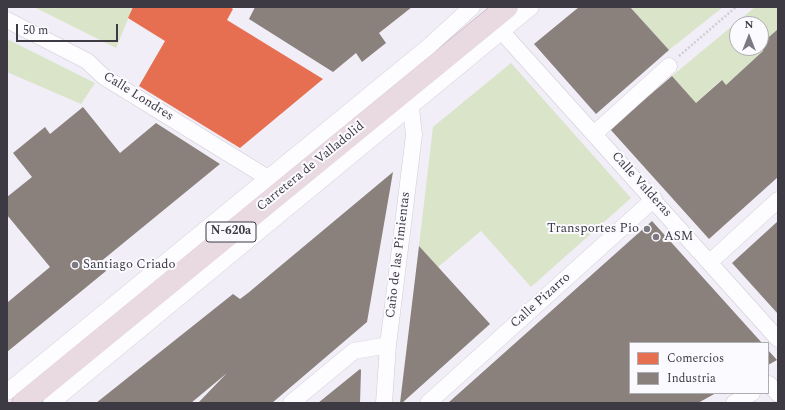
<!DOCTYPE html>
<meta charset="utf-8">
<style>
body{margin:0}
#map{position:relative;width:785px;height:410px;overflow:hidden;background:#f1eef8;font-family:Spectral,serif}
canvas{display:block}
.frame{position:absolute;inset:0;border:8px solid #3d3a43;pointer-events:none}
.legend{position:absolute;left:629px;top:342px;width:140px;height:52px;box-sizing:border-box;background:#fbfaff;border:1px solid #afadb4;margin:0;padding:5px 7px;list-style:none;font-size:12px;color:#3d3a43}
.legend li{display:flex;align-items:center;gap:8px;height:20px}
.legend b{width:20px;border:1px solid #afadb4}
.north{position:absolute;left:729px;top:16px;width:40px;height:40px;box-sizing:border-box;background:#fbfaff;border:1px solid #afadb4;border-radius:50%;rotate:0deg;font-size:11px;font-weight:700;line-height:16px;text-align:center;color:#3d3a43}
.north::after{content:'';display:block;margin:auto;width:14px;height:18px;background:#7c7982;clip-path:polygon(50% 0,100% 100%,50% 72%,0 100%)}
.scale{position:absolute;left:16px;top:24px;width:102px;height:18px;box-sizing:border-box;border:2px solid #3d3a43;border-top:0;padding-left:5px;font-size:12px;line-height:14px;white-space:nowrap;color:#3d3a43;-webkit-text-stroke:3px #fbfaff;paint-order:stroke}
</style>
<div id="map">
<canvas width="785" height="410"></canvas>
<div class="frame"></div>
<ul class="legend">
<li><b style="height:11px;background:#e76f51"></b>Comercios</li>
<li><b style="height:11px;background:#8a817c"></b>Industria</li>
</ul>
<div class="north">N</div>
<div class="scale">50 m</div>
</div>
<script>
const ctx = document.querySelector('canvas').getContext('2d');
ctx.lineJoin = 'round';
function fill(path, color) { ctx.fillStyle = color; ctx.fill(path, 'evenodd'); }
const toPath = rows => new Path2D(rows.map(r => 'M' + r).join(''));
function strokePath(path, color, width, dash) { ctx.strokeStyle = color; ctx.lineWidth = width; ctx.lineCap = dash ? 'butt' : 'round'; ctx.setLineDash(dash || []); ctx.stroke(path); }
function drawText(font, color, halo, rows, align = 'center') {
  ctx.font = font + ' Spectral,serif'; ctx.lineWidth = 4; ctx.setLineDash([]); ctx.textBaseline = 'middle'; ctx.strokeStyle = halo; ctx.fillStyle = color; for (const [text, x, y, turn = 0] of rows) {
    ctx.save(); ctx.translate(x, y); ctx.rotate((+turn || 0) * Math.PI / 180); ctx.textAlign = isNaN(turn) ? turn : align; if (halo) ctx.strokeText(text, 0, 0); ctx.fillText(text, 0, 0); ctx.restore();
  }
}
fill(toPath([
 [34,7,133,7,116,48],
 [630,7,723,7,669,50],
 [755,7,778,7,778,29,761,44,761,24,737,24,737,48,760,48,763,51,726,85,721,80,696,103,672,76],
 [7,39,95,83,81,104,7,72],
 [511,63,631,198,531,287,481,231,438,267,419,246,433,127]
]), '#d9e4c8');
fill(toPath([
 [133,7,230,7,233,9,227,20,323,79,240,148,139,86,165,41,128,18]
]), '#e76f51');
fill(toPath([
 [255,7,412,7,379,33,386,43,362,62,356,53,333,72,249,19],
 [579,7,630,7,669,50,596,114,534,44],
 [778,29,778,177,709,239,610,129,672,76,696,103,722,80,726,85,763,51,761,44],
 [83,107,120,153,156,123,220,164,99,263,106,271,7,352,7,301,8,302,50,267,7,215,7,197,32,177,13,153,45,127,50,134],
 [393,172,367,322,272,403,198,403,227,373,191,403,96,403,233,294,240,299,248,293],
 [652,221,762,343,630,343,630,393,716,393,698,403,448,403],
 [778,221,778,314,732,263],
 [419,246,490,324,402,403,400,403],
 [768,350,777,360,768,365],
 [360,369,361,370,360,403,318,403]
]), '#8a817c');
const minor = toPath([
 [7,20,87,61,104,77,268,178],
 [502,32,778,339],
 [594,134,669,66],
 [710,262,778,200],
 [769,384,778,394],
 [7,392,428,47,472,7],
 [51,403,531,7],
 [291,403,354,351,388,345],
 [384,403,388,345,414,135,411,108],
 [428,403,654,199],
 [734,403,752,393]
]);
const highway = toPath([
 [23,403,507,7]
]);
strokePath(minor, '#cfccd5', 17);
strokePath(highway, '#bdadb7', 23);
strokePath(toPath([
 [679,56,736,7]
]), '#cfced3', 2.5, [2, 2]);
strokePath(minor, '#fdfcfe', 16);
strokePath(highway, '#e8dae0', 22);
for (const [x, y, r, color] of [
 [647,229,4,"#7c7982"],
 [656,237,4,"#7c7982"],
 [75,265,4,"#7c7982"]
]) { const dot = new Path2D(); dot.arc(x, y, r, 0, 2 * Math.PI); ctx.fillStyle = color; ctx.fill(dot); strokePath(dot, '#fbfaff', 1.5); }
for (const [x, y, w] of [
 [231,232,50]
]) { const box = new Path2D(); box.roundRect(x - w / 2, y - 10, w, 20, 3); ctx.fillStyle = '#fbfaff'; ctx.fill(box); strokePath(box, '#3d3a43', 1); }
drawText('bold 12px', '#3d3a43', null, [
 ["N-620a",231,232]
]);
drawText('13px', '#3d3a43', '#fbfaff', [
 ["Calle Londres",138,97,32],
 ["Carretera de Valladolid",311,167,-39],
 ["Calle Valderas",641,185,48],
 ["Caño de las Pimientas",399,255,-83],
 ["Calle Pizarro",541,301,-42]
]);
drawText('13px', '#3d3a43', '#fbfaff', [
 ["Transportes Pio",639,229,"right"],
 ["ASM",664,237],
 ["Santiago Criado",83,265]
], 'left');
</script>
